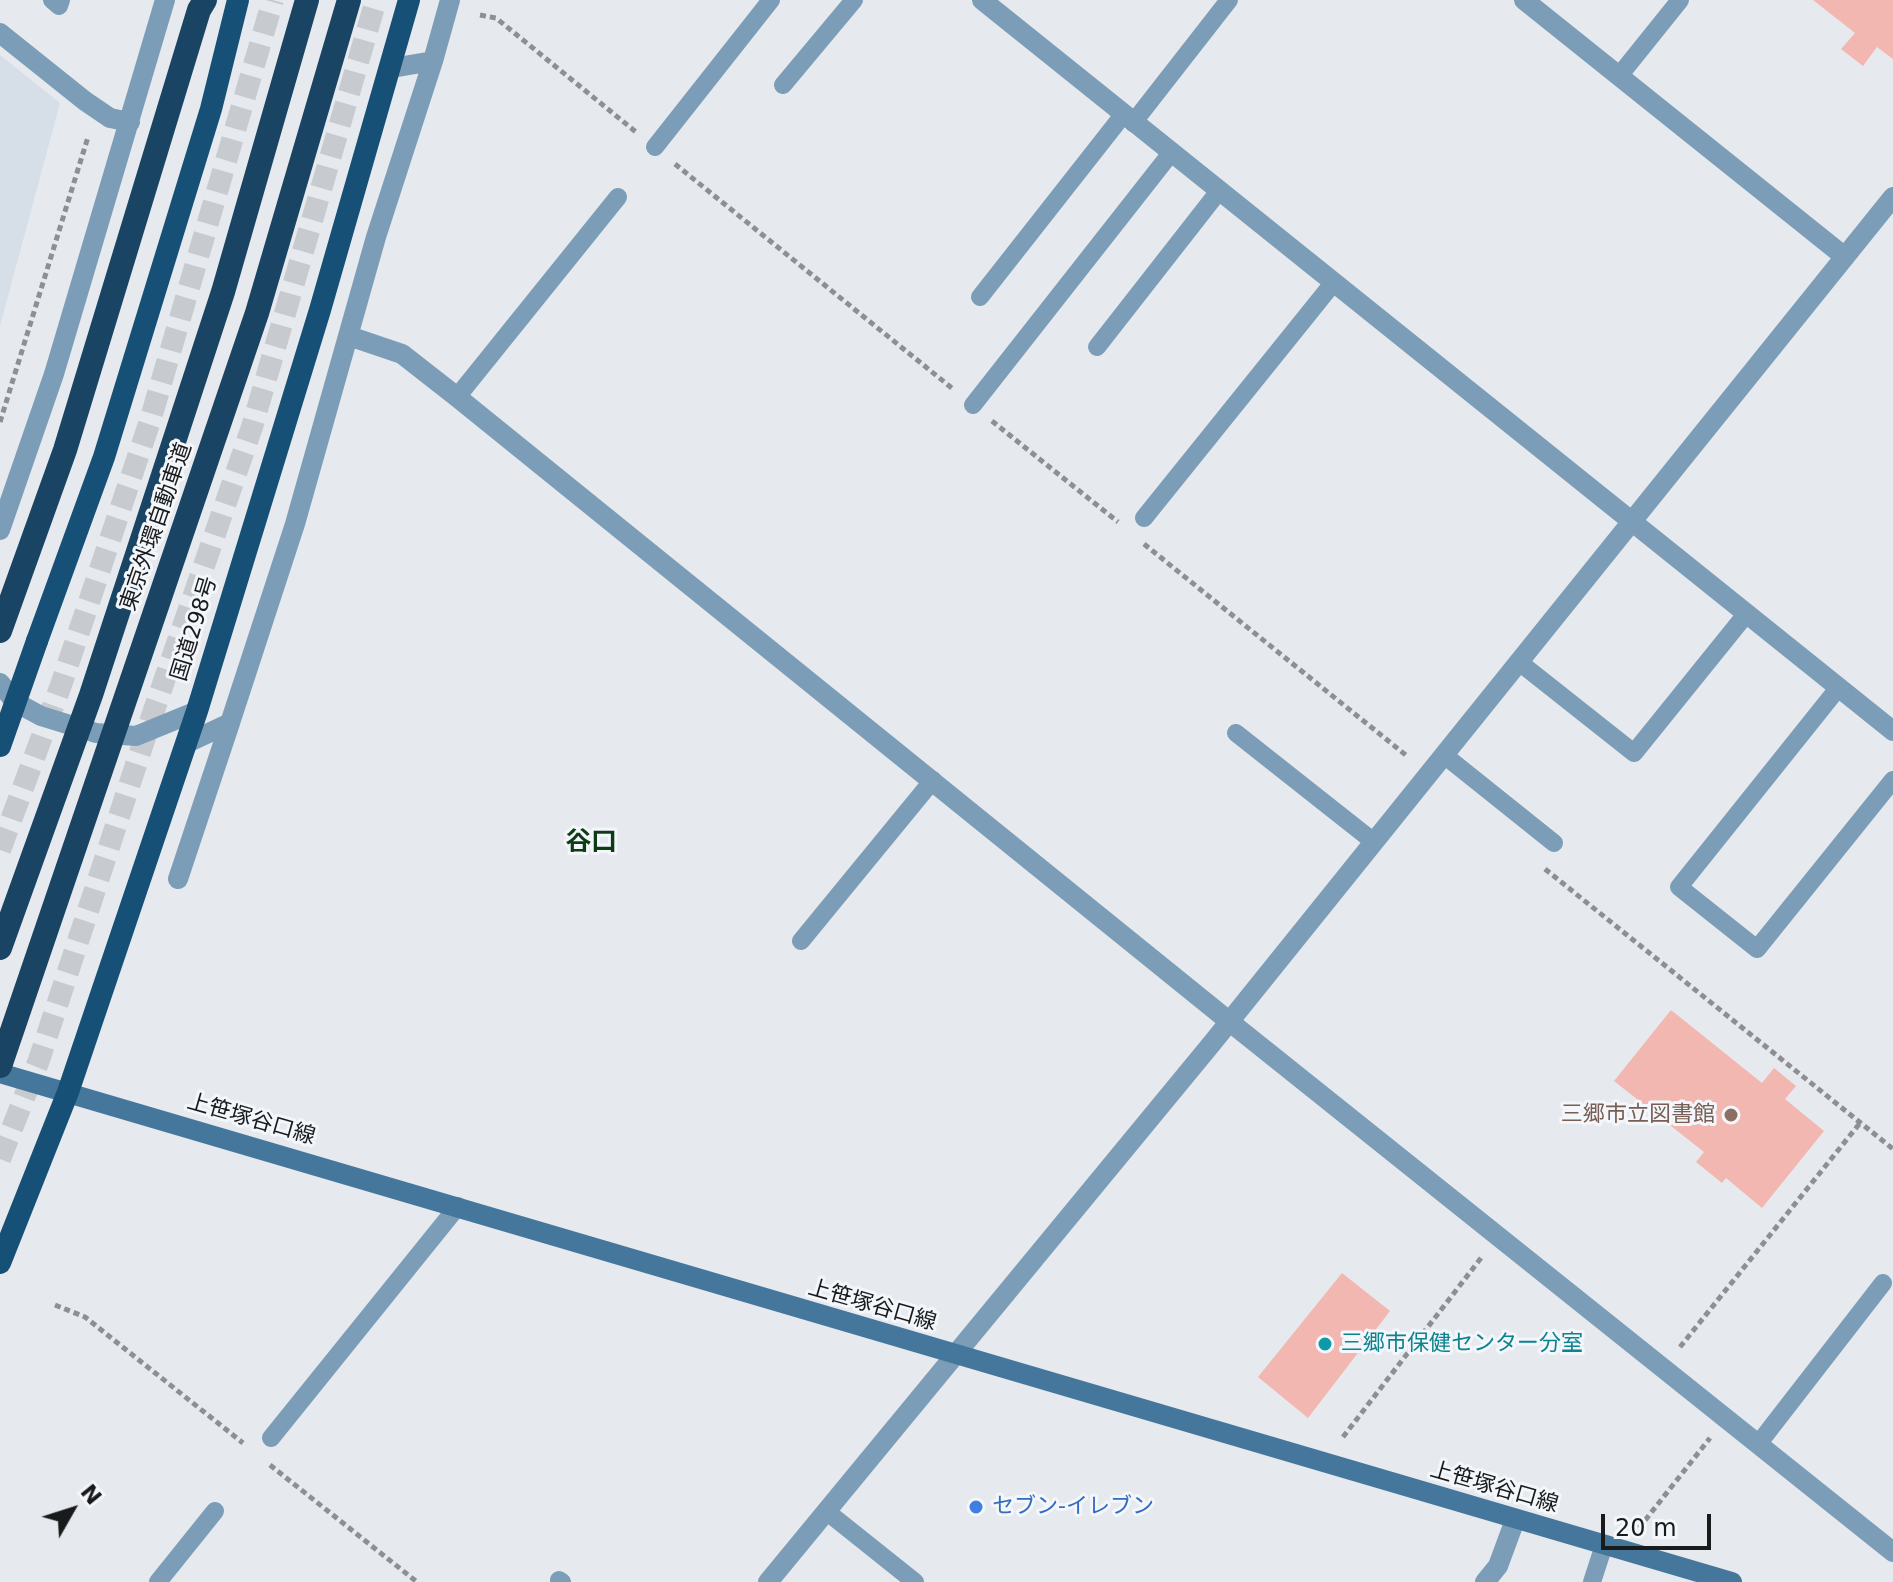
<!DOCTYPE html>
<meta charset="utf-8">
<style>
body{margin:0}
#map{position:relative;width:1893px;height:1582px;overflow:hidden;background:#e6e9ed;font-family:"DejaVu Sans",sans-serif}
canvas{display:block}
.north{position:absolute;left:32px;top:1470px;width:80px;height:80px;-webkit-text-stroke:6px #f3f6fa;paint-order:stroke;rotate:51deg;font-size:22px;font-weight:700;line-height:32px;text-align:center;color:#191a1b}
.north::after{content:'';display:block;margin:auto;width:28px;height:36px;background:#191a1b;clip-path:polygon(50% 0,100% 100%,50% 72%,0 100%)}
.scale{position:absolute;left:1601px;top:1514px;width:110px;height:36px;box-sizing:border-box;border:4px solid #191a1b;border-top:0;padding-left:10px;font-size:24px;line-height:28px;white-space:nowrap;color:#191a1b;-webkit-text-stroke:6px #f3f6fa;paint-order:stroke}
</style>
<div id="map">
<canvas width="1893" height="1582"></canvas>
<div class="north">N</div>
<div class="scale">20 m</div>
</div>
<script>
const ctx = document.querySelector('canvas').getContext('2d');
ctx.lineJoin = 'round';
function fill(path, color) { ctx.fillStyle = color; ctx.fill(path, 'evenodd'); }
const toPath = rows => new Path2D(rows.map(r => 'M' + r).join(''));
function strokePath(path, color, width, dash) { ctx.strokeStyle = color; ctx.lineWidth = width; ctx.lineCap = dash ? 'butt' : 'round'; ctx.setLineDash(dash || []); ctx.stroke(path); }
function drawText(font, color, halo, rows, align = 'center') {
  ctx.font = font + ' "DejaVu Sans","Noto Sans JP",sans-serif'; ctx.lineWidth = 6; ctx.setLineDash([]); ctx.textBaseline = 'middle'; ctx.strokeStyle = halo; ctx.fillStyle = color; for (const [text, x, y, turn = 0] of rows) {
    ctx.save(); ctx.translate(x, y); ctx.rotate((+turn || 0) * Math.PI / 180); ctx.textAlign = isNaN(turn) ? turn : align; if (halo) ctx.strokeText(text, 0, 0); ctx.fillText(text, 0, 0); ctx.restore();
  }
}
fill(toPath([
 [0,55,60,103,0,326]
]), '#d6dfe8');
fill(toPath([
 [1813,0,1893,0,1893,59,1877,47,1863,66,1841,49,1855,33],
 [1671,1010,1762,1083,1774,1068,1796,1086,1785,1099,1824,1131,1762,1208,1726,1178,1722,1183,1696,1162,1704,1152,1614,1081],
 [1342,1273,1390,1311,1308,1418,1258,1377]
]), '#f3b7b1');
strokePath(toPath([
 [0,850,61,685,150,421,273,0],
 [0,1159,39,1060,153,713,252,427,376,0]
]), '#c7cace', 22, [22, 11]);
strokePath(toPath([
 [480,15,496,18,636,132],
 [675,164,953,389],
 [992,421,1118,522],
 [0,422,88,137],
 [1144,544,1407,756],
 [1545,869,1893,1149],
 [55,1305,85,1317,243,1443],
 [1680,1347,1860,1123],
 [1343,1437,1481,1258],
 [270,1465,417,1582],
 [1639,1528,1710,1438]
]), '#8d8f92', 5, [6, 4]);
strokePath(toPath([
 [52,0,59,6,61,0],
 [1619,76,1680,0],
 [783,85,854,0],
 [1133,123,1229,0],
 [655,147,771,0],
 [980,297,1123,115],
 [1097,347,1219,191],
 [457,397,618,197],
 [973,405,1171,153],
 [1144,518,1334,282],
 [1519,662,1634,753,1747,613],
 [1839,687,1679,887,1757,949,1893,780],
 [1236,733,1374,842],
 [1444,755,1554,843],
 [801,941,933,780],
 [271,1438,458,1206],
 [1759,1443,1883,1283],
 [826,1511,915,1582],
 [559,1580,562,1582],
 [158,1582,215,1511],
 [1592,1582,1604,1545]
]), '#7c9db7', 18);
strokePath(toPath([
 [982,0,1893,731],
 [1524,0,1845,257],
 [0,33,85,101,110,118,130,122],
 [392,68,433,61],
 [349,336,402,354,457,397,1230,1022,1893,1552],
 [0,530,54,374,165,0],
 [0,683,15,702,41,716,96,733,136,736,197,711],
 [187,743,230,723,295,524,376,237,433,61,450,0],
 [178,879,230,723],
 [768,1582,1213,1042,1893,197],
 [1485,1582,1498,1566,1515,1520]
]), '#7c9db7', 20);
strokePath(toPath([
 [0,1073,1732,1582]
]), '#45779d', 20);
strokePath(toPath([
 [37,641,104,457,211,109,238,0],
 [0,1263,68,1092,197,711,320,310,409,0]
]), '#165076', 22);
strokePath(toPath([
 [0,631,65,450,199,10,205,0]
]), '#194463', 24);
strokePath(toPath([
 [0,746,37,641]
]), '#165076', 22);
strokePath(toPath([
 [0,948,91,695,223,292,307,0],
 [0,1066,257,313,349,0]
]), '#194463', 24);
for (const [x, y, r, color] of [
 [1731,1115,8,"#8d6e63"],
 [1325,1344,8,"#0f9aa8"],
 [976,1507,8,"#3f7fe0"]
]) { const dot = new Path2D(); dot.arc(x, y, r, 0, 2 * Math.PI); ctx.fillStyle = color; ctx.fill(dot); strokePath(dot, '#f3f6fa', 3); }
drawText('22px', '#191a1b', '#f3f6fa', [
 ["東京外環自動車道",157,527,-71],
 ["国道298号",195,629,-73],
 ["上笹塚谷口線",251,1120,16],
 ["上笹塚谷口線",872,1306,16],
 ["上笹塚谷口線",1494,1488,16]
]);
drawText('22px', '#785e54', '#f3f6fa', [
 ["三郷市立図書館",1715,1115]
], 'right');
drawText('22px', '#0d838f', '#f3f6fa', [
 ["三郷市保健センター分室",1341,1344]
], 'left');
drawText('22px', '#366cbe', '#f3f6fa', [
 ["セブン-イレブン",992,1507]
], 'left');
drawText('bold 26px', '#0f3b15', '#f3f6fa', [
 ["谷口",591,843]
]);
</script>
